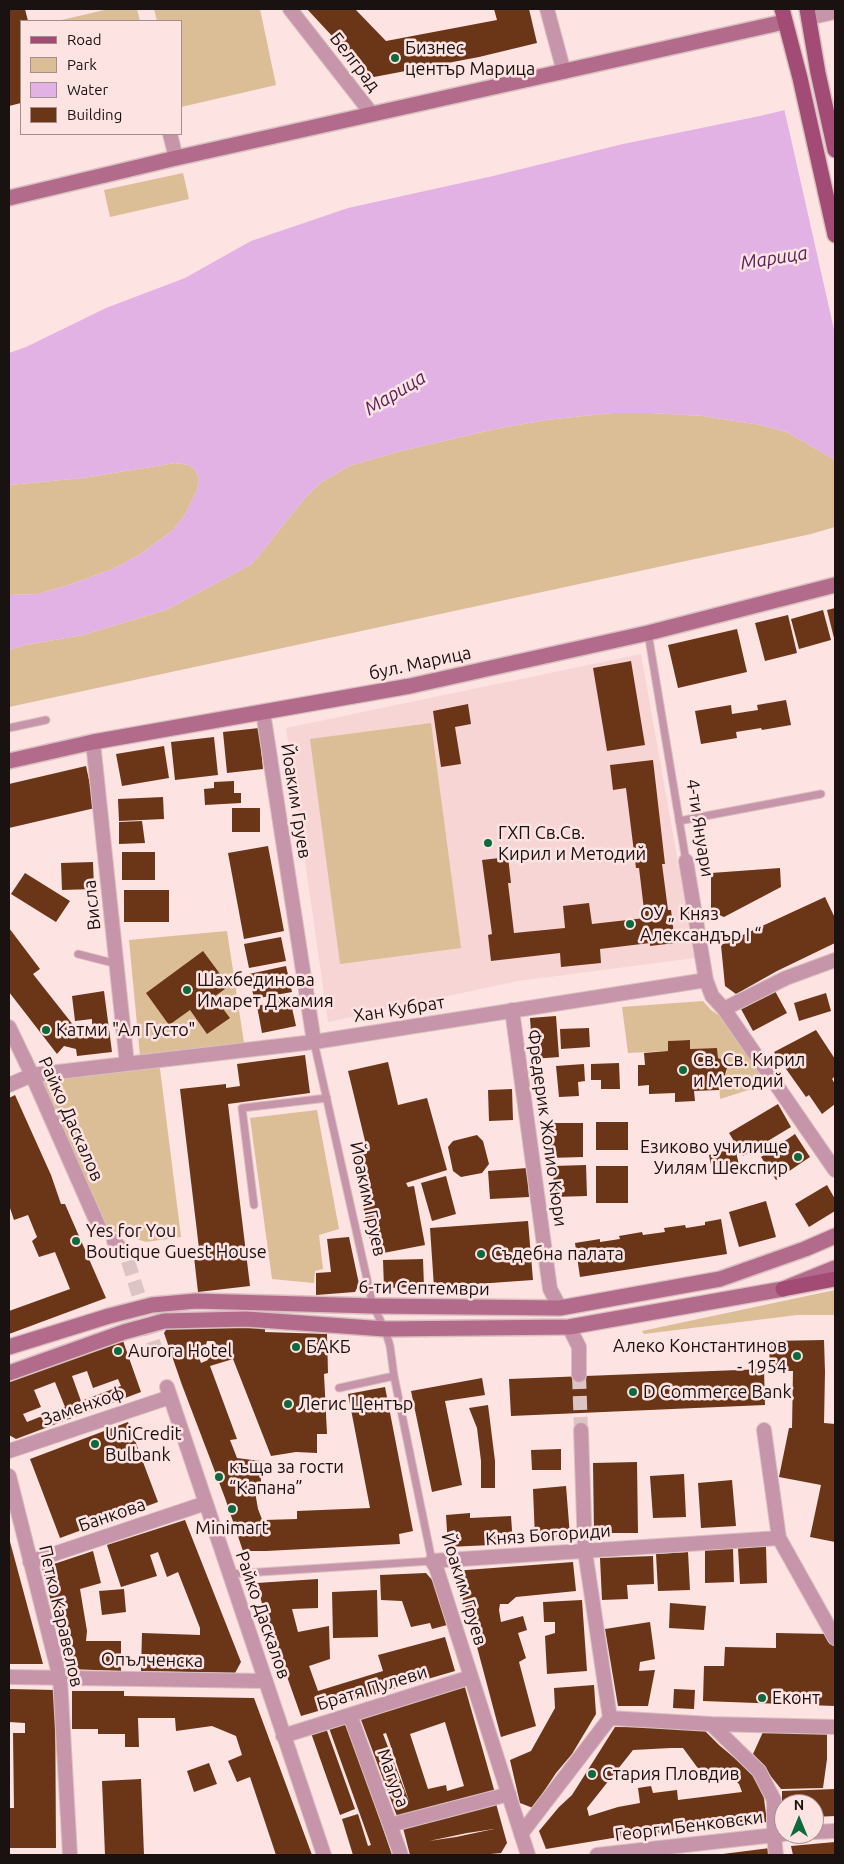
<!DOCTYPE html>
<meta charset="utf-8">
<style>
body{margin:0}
#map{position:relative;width:844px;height:1864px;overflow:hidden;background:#fde3e2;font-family:Ubuntu,sans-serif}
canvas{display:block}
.frame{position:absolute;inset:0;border:10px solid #1a1111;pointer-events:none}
.legend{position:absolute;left:20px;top:20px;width:162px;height:115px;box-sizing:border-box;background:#fde3e2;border:1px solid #a28f8e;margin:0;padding:6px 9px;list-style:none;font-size:15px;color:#1a1111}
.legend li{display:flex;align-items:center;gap:10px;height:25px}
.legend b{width:25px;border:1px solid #a28f8e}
.north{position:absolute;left:774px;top:1794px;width:50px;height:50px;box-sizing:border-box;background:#fde3e2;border:1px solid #a28f8e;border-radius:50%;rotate:0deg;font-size:14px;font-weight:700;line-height:20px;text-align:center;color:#1a1111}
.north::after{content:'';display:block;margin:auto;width:18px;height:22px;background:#0d6a3d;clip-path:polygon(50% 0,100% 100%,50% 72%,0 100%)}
</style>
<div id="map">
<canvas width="844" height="1864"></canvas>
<div class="frame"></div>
<ul class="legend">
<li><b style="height:6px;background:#a24b75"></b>Road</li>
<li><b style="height:14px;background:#dbbd96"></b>Park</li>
<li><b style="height:14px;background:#e2b2e4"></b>Water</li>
<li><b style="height:14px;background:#6b3518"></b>Building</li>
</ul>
<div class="north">N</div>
</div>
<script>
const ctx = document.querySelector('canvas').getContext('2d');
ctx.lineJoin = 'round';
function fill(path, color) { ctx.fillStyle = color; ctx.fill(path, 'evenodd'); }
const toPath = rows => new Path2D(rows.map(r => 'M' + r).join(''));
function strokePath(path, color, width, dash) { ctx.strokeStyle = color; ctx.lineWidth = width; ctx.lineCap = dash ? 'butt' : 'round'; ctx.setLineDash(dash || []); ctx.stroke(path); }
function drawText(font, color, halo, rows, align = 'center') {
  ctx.font = font + ' Ubuntu,sans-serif'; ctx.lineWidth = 5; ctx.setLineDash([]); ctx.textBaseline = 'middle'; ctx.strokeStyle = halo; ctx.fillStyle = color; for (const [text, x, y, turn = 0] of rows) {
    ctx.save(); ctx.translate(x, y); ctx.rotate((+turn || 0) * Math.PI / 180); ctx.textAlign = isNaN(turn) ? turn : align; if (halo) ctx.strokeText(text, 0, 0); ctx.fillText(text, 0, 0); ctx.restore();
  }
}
fill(toPath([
 [641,654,695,958,518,981,328,1022,286,728]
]), '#f8d5d5');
fill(toPath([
 [109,9,137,9,140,21,57,21],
 [154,9,260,9,276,85,181,107,181,21,157,21],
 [183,173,189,199,110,217,104,190],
 [612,413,651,413,703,416,761,425,787,432,835,460,835,527,811,534,9,707,9,650,25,645,83,635,166,610,252,564,305,498,320,483,349,466,401,451,495,429,546,420],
 [175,463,189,465,196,471,199,480,197,490,185,515,172,531,139,555,115,568,72,584,38,594,9,595,9,485,83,478],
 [431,723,461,948,340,964,310,739],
 [227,931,244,1043,140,1056,129,940],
 [703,1001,711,1010,726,1020,767,1084,720,1099,719,1080,725,1075,727,1072,726,1064,724,1061,718,1058,717,1048,690,1049,690,1040,668,1041,668,1051,628,1053,622,1007],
 [159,1061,181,1237,146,1242,99,1227,32,1075],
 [317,1110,339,1229,319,1235,323,1269,315,1271,314,1283,272,1279,250,1118],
 [835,1290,835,1315,797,1315,644,1334,642,1331]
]), '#dbbd96');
fill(toPath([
 [835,98,835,460,787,432,761,425,703,416,651,413,612,413,546,420,495,429,401,451,349,466,320,483,305,498,252,564,166,610,83,635,25,645,9,650,9,595,38,594,72,584,115,568,139,555,172,531,185,515,197,490,199,480,196,471,189,465,175,463,83,478,9,485,9,353,26,347,106,308,185,278,251,241,348,208,493,176,623,144,760,116]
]), '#e2b2e4');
fill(toPath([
 [835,95,835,334,784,108]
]), '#fde3e2');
fill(toPath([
 [9,9,25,9,28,21,21,21,21,103,9,106],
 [307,9,355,9,386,41,497,20,494,9,529,9,537,43,479,57,374,77,346,51],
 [835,608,835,637,834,638,827,610],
 [823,610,831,640,799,649,791,619],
 [788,615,797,653,765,661,755,623],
 [737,629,747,672,678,688,668,645],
 [631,661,645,745,607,751,593,668],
 [786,700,791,725,762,730,761,728,736,732,737,738,701,744,695,711,731,705,732,714,758,710,757,705],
 [468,704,471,724,455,727,461,764,441,767,433,711],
 [259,728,263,769,227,773,223,732],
 [214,737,218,775,175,780,171,742],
 [164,746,169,778,122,786,116,754],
 [653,760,665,864,662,864,668,910,671,910,675,943,650,946,650,943,600,949,601,963,561,967,560,953,491,961,488,935,492,934,482,860,508,857,511,883,508,883,514,933,565,928,563,906,589,903,592,924,645,918,639,868,636,868,626,788,613,790,610,765],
 [86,766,95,808,9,828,9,784],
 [234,781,234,793,241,793,241,803,205,805,204,789,214,788,214,782],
 [163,797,164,819,119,821,118,799],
 [232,808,260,808,260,832,232,832],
 [142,821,145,843,119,844,119,822],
 [268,846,284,931,244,939,228,853],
 [122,852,155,852,155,880,122,880],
 [93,862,94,889,62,890,61,863],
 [780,868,781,887,724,917,711,912,711,873],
 [25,873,70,901,56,922,11,894],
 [124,890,169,890,169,922,124,922],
 [825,897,835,918,835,943,777,971,736,994,725,986,721,945],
 [9,928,40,969,33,974,74,1026,75,1036,85,1035,85,1026,92,1026,92,1019,75,1021,72,996,104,991,112,1052,77,1056,76,1049,64,1046,57,1054,9,992],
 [281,937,286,961,249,968,244,944],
 [203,951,229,986,214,997,230,1018,207,1034,190,1010,169,1025,146,993],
 [286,966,292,992,254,999,249,974],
 [775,991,787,1013,753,1031,741,1009],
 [826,993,831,1011,799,1021,794,1003],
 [290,999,296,1026,262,1033,257,1006],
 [556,1016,559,1057,533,1059,530,1018],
 [589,1028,590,1047,561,1049,560,1029],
 [816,1030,835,1059,835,1076,832,1079,835,1084,835,1104,822,1114,809,1095,806,1097,774,1052],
 [690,1040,690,1049,717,1048,718,1058,724,1061,727,1068,725,1075,719,1080,719,1090,694,1091,695,1101,675,1102,675,1093,649,1094,649,1085,638,1086,638,1065,645,1065,644,1053,668,1051,668,1041],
 [305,1055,310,1093,228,1104,250,1286,198,1292,194,1257,200,1257,180,1089,226,1084,226,1088,240,1086,237,1064],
 [388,1062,398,1105,427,1098,447,1170,406,1183,408,1187,414,1186,425,1245,373,1255,361,1196,367,1196,355,1152,367,1149,348,1071],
 [619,1063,620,1089,601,1089,601,1080,591,1080,591,1064],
 [584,1064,585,1081,578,1082,579,1096,559,1097,556,1066],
 [512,1089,513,1120,489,1121,488,1090],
 [15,1095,51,1175,61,1204,65,1204,106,1298,9,1334,9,1311,70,1289,55,1252,39,1257,32,1241,37,1237,28,1215,14,1220,9,1205,9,1098],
 [778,1104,791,1127,743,1156,729,1133],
 [596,1122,628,1122,628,1150,596,1150],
 [548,1123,583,1123,583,1157,548,1158],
 [795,1134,810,1157,776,1180,761,1157],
 [477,1135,483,1141,489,1164,482,1173,461,1177,453,1171,448,1147,453,1141],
 [735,1148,740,1169,713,1175,709,1155],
 [586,1165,587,1196,554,1197,553,1166],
 [596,1166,628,1166,628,1203,596,1203],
 [527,1168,529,1197,490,1199,488,1171],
 [446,1176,456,1214,432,1221,421,1183],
 [827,1185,835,1199,835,1211,809,1227,795,1204],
 [766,1201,776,1237,739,1247,729,1212],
 [721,1219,727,1254,580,1277,575,1243,600,1239,600,1242,620,1239,619,1236,642,1232,643,1235,665,1232,664,1228,685,1225,686,1228,705,1225,705,1222],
 [528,1221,533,1280,434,1287,430,1228],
 [349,1237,359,1284,355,1292,316,1295,316,1273,331,1272,327,1239],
 [423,1259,424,1287,384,1288,383,1260],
 [265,1324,265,1332,327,1334,328,1373,324,1374,327,1434,317,1434,317,1453,296,1452,271,1456,233,1359,210,1366,237,1439,230,1440,237,1458,260,1461,261,1482,254,1486,258,1509,263,1522,264,1520,297,1519,297,1511,370,1508,348,1394,385,1387,413,1531,399,1534,400,1544,266,1551,243,1551,225,1498,182,1385,164,1333,169,1325],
 [207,1341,214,1341,214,1348,204,1349,208,1360,201,1363,195,1347,206,1345],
 [122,1338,141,1392,16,1439,9,1435,9,1378],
 [87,1371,93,1388,118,1379,121,1386,81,1401,72,1376],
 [55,1382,65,1407,27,1422,23,1414,41,1407,34,1390],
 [824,1340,825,1372,824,1423,835,1424,835,1542,810,1537,821,1485,779,1477,789,1428,792,1428,793,1371,770,1371,769,1341],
 [764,1369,765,1405,511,1416,509,1379],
 [482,1378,485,1395,445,1401,462,1485,432,1492,411,1391],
 [488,1405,495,1461,495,1488,481,1488,481,1461,477,1428,469,1408],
 [128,1422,158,1502,60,1538,30,1459],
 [561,1449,561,1470,532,1470,531,1450],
 [637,1462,638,1533,594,1533,593,1463],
 [684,1474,686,1517,653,1518,650,1476],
 [732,1480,736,1526,701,1528,698,1483],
 [566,1486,570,1536,535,1538,533,1489],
 [470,1513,470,1518,511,1516,513,1544,448,1547,446,1515],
 [185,1520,241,1662,235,1673,141,1671,142,1633,200,1635,200,1628,178,1572,167,1577,158,1552,150,1555,157,1576,121,1587,107,1545],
 [9,1538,43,1664,9,1664],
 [766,1546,767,1583,740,1584,738,1548],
 [705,1548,733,1548,734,1582,705,1583],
 [93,1551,101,1583,80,1589,87,1631,86,1641,121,1641,121,1671,69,1669,42,1568],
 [688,1552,690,1590,658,1591,656,1554],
 [653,1556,654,1584,627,1585,628,1599,602,1600,600,1558],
 [573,1562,576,1591,516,1597,508,1604,500,1604,499,1610,501,1622,523,1616,527,1630,518,1633,526,1658,519,1662,536,1726,501,1737,469,1617,453,1571],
 [426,1573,433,1581,447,1625,432,1629,430,1623,411,1627,402,1601,381,1600,380,1575],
 [318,1579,318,1608,292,1609,298,1632,329,1626,330,1659,309,1666,318,1691,383,1671,378,1655,445,1637,455,1671,301,1716,264,1612,257,1583],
 [124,1589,126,1612,102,1615,99,1591],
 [377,1590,378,1637,333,1638,332,1592],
 [582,1600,587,1671,547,1674,545,1636,555,1633,555,1622,544,1622,543,1602],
 [670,1603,706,1606,704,1630,669,1628],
 [650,1622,655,1659,640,1662,639,1671,655,1670,648,1706,618,1706,605,1629],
 [776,1633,827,1634,835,1648,835,1706,703,1701,704,1666,724,1666,725,1647,776,1648],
 [464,1684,495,1793,398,1819,360,1717],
 [445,1722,464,1786,447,1791,446,1785,428,1789,410,1734],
 [386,1733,389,1741,410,1804,383,1734],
 [594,1685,596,1714,572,1754,556,1773,533,1808,520,1803,510,1760,531,1751,555,1708,554,1688],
 [9,1689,55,1690,56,1848,9,1848,9,1808,14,1808,13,1733,25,1733,25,1723,9,1722],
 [674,1689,695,1690,694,1709,673,1708],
 [72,1691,124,1691,124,1696,254,1698,312,1855,276,1855,250,1777,237,1782,228,1761,242,1755,236,1736,212,1726,176,1731,175,1718,138,1718,139,1747,125,1747,125,1734,98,1734,98,1729,72,1729],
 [345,1722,375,1805,392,1855,353,1855,342,1819,358,1814,368,1846,371,1845,329,1728],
 [615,1727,702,1728,719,1745,751,1772,763,1791,767,1822,625,1836,546,1849,539,1831,559,1807,572,1795],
 [671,1748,683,1748,697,1767,716,1781,725,1771,739,1784,742,1792,678,1800,677,1790,653,1793,651,1786,638,1788,640,1803,618,1807,589,1816,587,1808,633,1750],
 [326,1728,355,1809,340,1815,311,1733],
 [763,1732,827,1732,827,1759,823,1788,781,1789,753,1754],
 [209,1763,217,1784,194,1792,187,1771],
 [141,1779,144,1855,105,1855,102,1781],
 [835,1789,835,1816,814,1817,814,1804,784,1804,784,1819,782,1819,782,1791],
 [495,1800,507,1843,501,1853,480,1855,410,1855,403,1828],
 [494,1829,456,1837,429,1841,467,1833],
 [835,1842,835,1855,793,1855,791,1846],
 [770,1848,771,1855,723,1855,723,1854]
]), '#6b3518');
strokePath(toPath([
 [128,1261,157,1354],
 [579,1375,581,1430]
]), '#dbc4c3', 14, [14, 7]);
const lane = toPath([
 [648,633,686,861],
 [9,728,46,720],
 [679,821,821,794],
 [78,954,117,964],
 [254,1205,242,1108,327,1098],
 [339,1388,394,1376],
 [229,1574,432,1561,394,1376,390,1346,385,1329,373,1306,314,1042]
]);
const street = toPath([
 [290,9,372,114],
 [547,9,564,72],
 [808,18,835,12],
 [170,134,176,158],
 [263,712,314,1042],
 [93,742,127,1064],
 [686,861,706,980,712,996,724,1009,835,1170],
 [724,1009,786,978,835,960],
 [512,1010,550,1289,560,1308],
 [9,1027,32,1075,99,1227],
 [9,1085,32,1075,314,1042,706,980],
 [114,1241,124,1252],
 [569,1327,579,1347,579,1375],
 [167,1387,324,1855],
 [764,1430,779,1538,835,1638],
 [9,1451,170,1397],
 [9,1476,60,1678,70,1855],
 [30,1562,206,1503],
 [9,1677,265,1681],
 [350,1715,401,1855],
 [610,1718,711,1724,835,1727],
 [711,1724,759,1771,774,1800,774,1835,776,1855],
 [283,1736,471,1677],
 [390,1825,509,1794],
 [814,1832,835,1831],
 [521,1834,610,1718,585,1551,581,1430],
 [528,1855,436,1567,432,1561,779,1538],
 [597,1855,784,1834]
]);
const secondary = toPath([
 [9,198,176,158,784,22],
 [9,761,93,742,410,686,648,633,835,585],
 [9,1347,109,1316,152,1305,196,1301,373,1306,560,1308,720,1279,805,1249,835,1236],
 [9,1373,124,1332,164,1321,246,1319,385,1329,569,1327,783,1289,835,1268]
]);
const primary = toPath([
 [782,9,800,78,835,235],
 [807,9,818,73,835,150],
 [783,1289,835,1279]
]);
strokePath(lane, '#d9c1c1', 9);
strokePath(street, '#d9c1c1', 16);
strokePath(secondary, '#d9c1c1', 18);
strokePath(primary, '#d9c1c1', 18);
strokePath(lane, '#c795aa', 7);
strokePath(street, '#c795aa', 14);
strokePath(secondary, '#b36b8b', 15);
strokePath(primary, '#a24b75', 15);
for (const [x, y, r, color] of [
 [395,58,5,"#0d6a3d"],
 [488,843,5,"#0d6a3d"],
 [630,924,5,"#0d6a3d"],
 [187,990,5,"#0d6a3d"],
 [46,1030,5,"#0d6a3d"],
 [683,1070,5,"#0d6a3d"],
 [798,1157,5,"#0d6a3d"],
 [76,1241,5,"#0d6a3d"],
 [481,1254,5,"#0d6a3d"],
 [296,1347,5,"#0d6a3d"],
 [118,1351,5,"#0d6a3d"],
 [797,1356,5,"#0d6a3d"],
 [633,1392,5,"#0d6a3d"],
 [288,1404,5,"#0d6a3d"],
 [95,1444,5,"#0d6a3d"],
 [219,1477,5,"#0d6a3d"],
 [232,1509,5,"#0d6a3d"],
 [762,1698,5,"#0d6a3d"],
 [592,1774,5,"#0d6a3d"]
]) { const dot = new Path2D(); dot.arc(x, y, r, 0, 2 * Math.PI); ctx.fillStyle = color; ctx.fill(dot); strokePath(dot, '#fde3e2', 2); }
drawText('18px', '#1a1111', '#fde3e2', [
 ["Бизнес",405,48],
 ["център Марица",405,69],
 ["ГХП Св.Св.",498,833],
 ["Кирил и Методий",498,854],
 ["ОУ „ Княз",640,914],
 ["Александър I “",640,935],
 ["Шахбединова",197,980],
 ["Имарет Джамия",197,1001],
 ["Катми \"Ал Густо\"",56,1030],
 ["Св. Св. Кирил",693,1060],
 ["и Методий",693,1081],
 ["Езиково училище",788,1147,"right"],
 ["Уилям Шекспир",788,1168,"right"],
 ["Yes for You",86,1231],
 ["Boutique Guest House",86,1252],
 ["Съдебна палата",491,1254],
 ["Алеко Константинов",787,1346,"right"],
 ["- 1954",787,1367,"right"],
 ["БАКБ",306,1347],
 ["Aurora Hotel",128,1351],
 ["D Commerce Bank",643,1392],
 ["Легис Център",298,1404],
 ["UniCredit",105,1434],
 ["Bulbank",105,1455],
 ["къща за гости",229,1467],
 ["“Капана”",229,1488],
 ["Minimart",232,1528,"center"],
 ["Еконт",772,1698],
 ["Стария Пловдив",602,1774]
], 'left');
drawText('18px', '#1a1111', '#fde3e2', [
 ["Белград",355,62,52],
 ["бул. Марица",420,663,-12],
 ["Йоаким Груев",296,801,81],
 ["4-ти Януари",700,828,81],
 ["Висла",92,905,-96],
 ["Хан Кубрат",399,1009,-9],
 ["Райко Даскалов",71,1119,66],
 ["Фредерик Жолио Кюри",547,1128,82],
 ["Йоаким Груев",368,1199,78],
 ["6-ти Септември",424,1288,1],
 ["Заменхоф",83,1406,-19],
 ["Банкова",112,1515,-19],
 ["Княз Богориди",548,1535,-4],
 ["Йоаким Груев",464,1589,73],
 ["Райко Даскалов",263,1615,71],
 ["Петко Каравелов",61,1616,77],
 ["Опълченска",152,1660,1],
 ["Братя Пулеви",372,1688,-17],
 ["Магура",393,1778,70],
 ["Георги Бенковски",689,1826,-7]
]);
drawText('italic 19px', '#5a215e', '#fde3e2', [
 ["Марица",774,258,-9],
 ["Марица",395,393,-31]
]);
</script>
